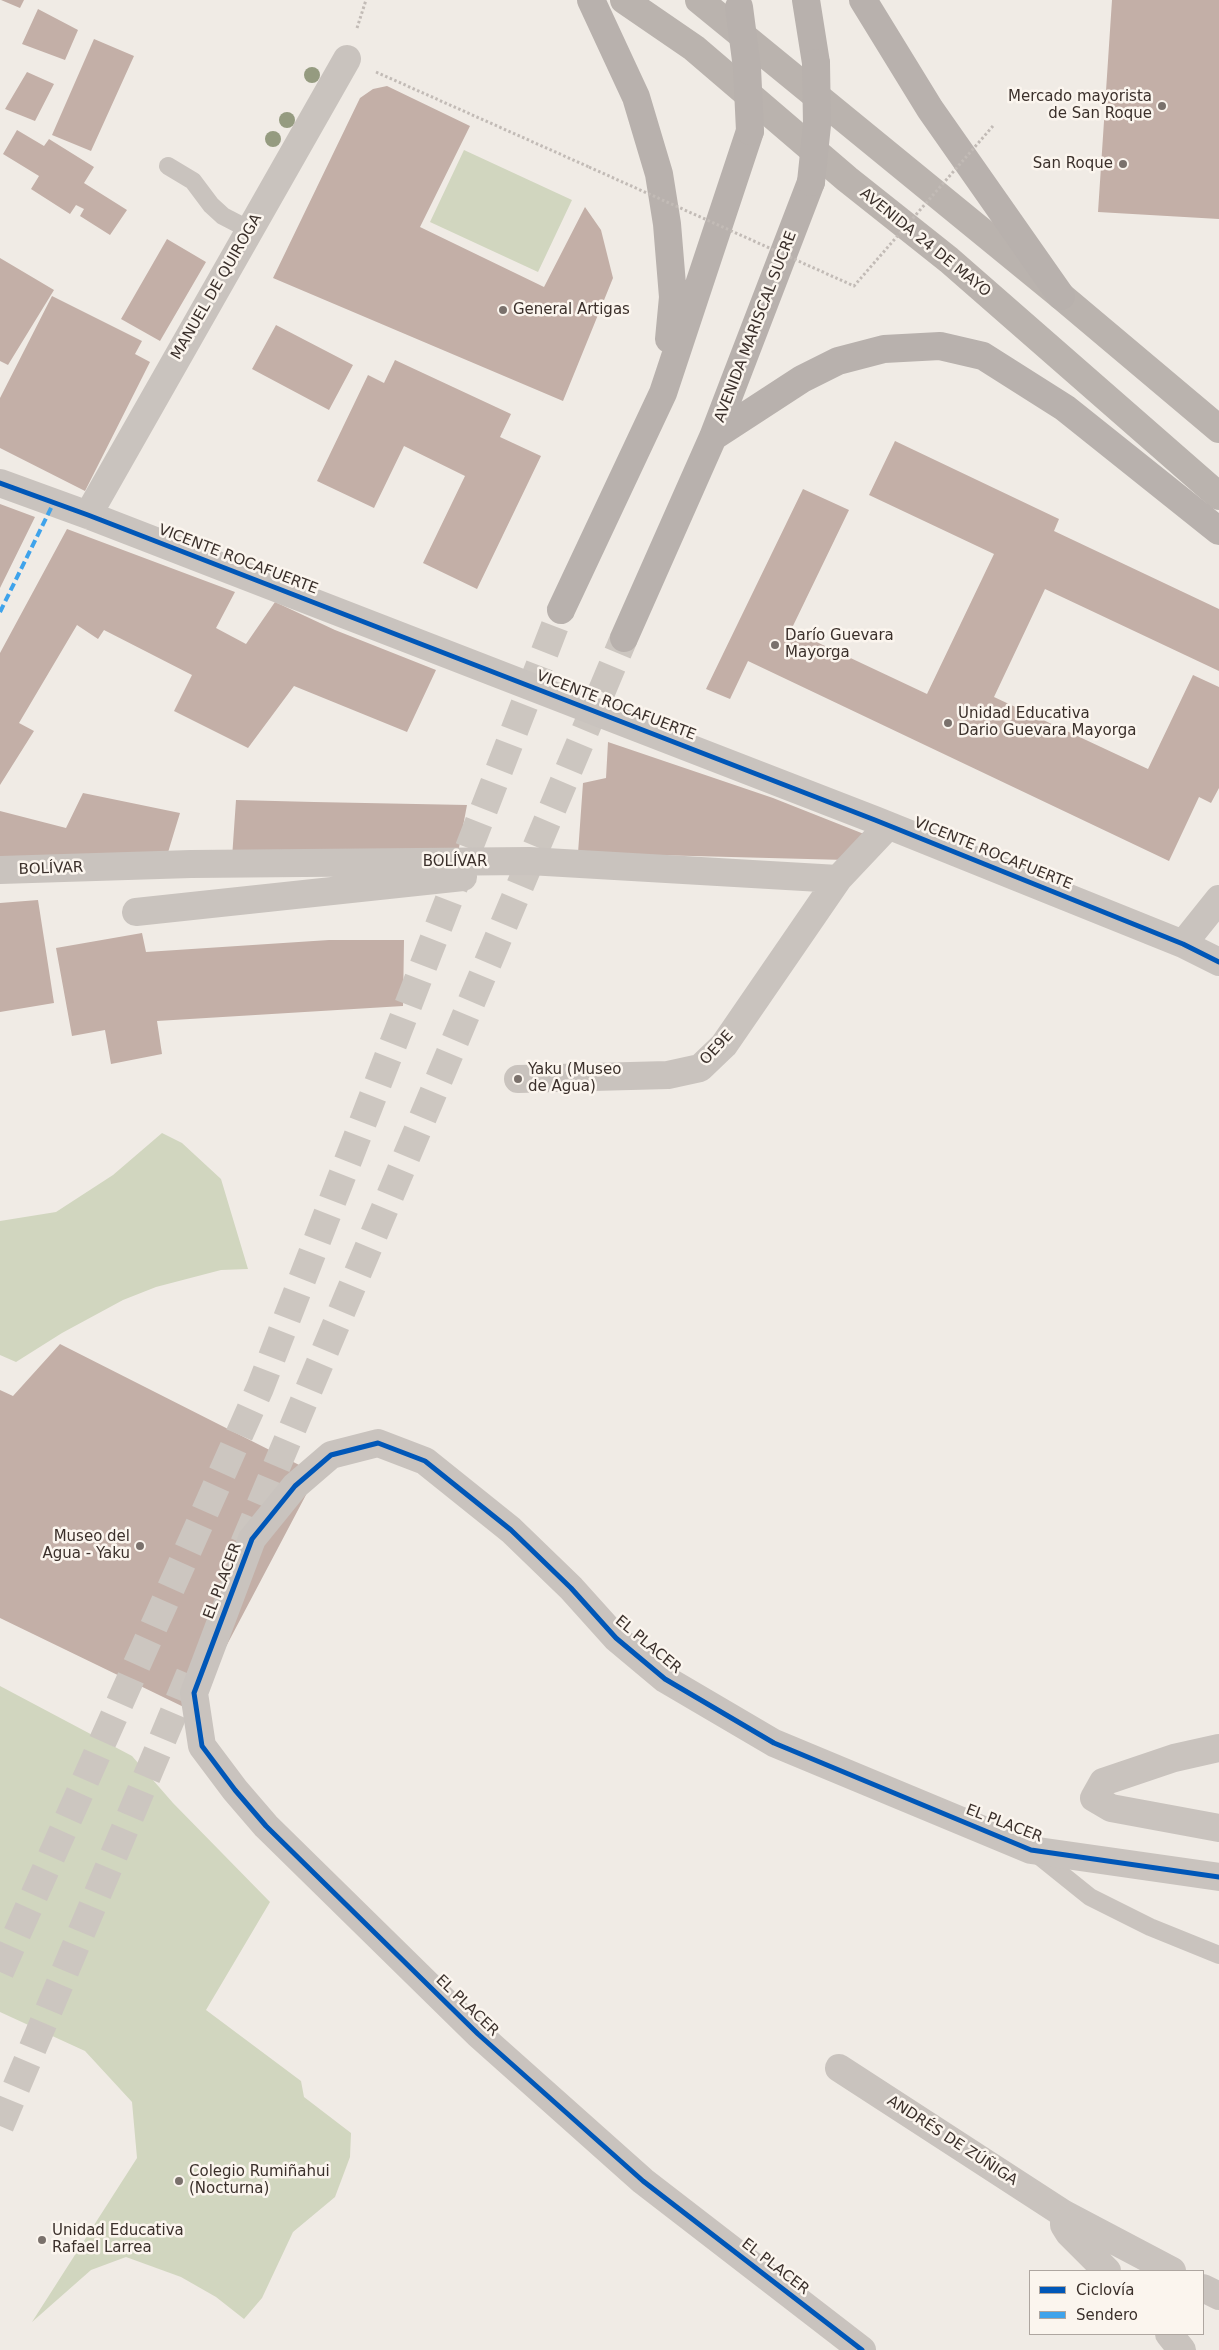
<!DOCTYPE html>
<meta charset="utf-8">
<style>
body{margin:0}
#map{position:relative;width:1219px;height:2350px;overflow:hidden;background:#f0ebe5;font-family:"DejaVu Sans",sans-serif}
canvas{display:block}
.legend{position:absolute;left:1029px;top:2270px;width:175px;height:65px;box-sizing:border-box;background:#fbf5ee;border:1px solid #aea6a0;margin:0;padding:6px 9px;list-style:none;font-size:15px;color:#3b302b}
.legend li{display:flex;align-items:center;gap:10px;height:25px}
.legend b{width:25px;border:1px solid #aea6a0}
</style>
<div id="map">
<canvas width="1219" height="2350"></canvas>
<ul class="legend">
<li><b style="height:6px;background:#0057b8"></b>Ciclovía</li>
<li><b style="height:6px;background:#3fa3eb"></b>Sendero</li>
</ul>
</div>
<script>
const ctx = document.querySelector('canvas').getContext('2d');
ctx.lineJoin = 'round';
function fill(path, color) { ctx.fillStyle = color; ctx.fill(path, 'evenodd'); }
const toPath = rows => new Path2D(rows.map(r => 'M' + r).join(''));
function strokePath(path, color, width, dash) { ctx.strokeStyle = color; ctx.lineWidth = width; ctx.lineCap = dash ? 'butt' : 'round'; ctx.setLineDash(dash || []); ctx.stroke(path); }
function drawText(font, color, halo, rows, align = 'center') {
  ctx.font = font + ' "DejaVu Sans",sans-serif'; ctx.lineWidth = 5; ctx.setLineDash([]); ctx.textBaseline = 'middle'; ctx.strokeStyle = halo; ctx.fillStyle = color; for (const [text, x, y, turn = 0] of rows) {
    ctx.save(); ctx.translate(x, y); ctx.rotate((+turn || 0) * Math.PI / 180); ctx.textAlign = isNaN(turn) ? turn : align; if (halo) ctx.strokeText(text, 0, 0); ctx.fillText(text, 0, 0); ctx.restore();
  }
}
fill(toPath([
 [464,150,572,200,538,272,430,222],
 [162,1133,182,1143,221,1179,248,1269,221,1270,156,1287,123,1300,62,1333,16,1362,0,1355,0,1221,56,1212,113,1175],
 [0,1686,132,1756,173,1803,270,1902,206,2010,301,2081,304,2097,351,2133,350,2157,335,2197,293,2232,262,2298,244,2319,216,2297,181,2277,126,2257,91,2270,32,2322,137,2158,132,2102,85,2051,0,2012]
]), '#d1d6bf');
fill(toPath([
 [1,0,24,0,20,8],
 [1112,0,1219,0,1219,219,1098,212],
 [38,9,78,30,65,60,22,44],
 [94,39,134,56,91,151,52,135],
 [27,72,54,84,35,121,5,109],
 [387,86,470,126,420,227,544,287,585,207,601,230,613,278,563,401,273,278,360,98,373,89],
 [17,130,44,146,49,139,94,167,84,183,127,210,110,235,80,216,84,209,76,205,70,214,31,189,39,176,3,154],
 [167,239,206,262,160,341,121,319],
 [0,258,54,290,8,365,0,361],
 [52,296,142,341,135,354,150,362,85,491,0,448,0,398],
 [276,325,353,365,329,410,252,369],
 [395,360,511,414,500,437,541,456,477,589,423,563,465,476,404,446,374,508,317,481,368,375,384,383],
 [895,441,1059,519,1054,531,1219,609,1219,671,1045,589,994,697,1148,769,1193,675,1219,687,1219,788,1211,803,1199,797,1169,861,748,661,730,699,706,689,803,489,849,510,791,630,927,694,994,554,869,495],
 [0,504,35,517,0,588],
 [67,529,235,592,216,628,246,644,275,602,335,630,436,670,407,732,294,686,248,748,174,711,192,675,104,630,98,639,77,625,19,723,34,731,0,785,0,653],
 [608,742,773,798,869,836,846,860,578,853,583,783,606,778],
 [83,793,180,813,166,859,0,864,0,811,66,828],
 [236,800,314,802,467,805,458,853,232,858],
 [38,900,54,1003,0,1012,0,903],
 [142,933,146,952,329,940,404,940,403,1006,157,1021,162,1054,111,1064,105,1030,72,1036,56,948],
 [60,1344,317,1474,192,1711,0,1618,0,1390,13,1396]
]), '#c3afa7');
strokePath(toPath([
 [244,1544,624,638],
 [0,1972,260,1388,561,610],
 [0,2126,195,1662]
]), '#ccc6c0', 28, [28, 14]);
strokePath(toPath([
 [357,28,366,0],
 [376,72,589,167]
]), '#c2bbb6', 3, [2.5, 2.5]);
strokePath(toPath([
 [168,166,193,181,211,205,223,216,250,230],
 [1034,1852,1090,1897,1150,1927,1219,1955]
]), '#c9c3be', 18);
strokePath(toPath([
 [0,483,88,515,875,820,1183,944,1219,962],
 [88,515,347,59],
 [0,870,191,864,529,861,838,879],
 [136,912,463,877],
 [1183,944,1219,899],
 [518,1079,668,1075,700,1068,724,1045,838,879,888,826],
 [1219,1748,1174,1758,1103,1782,1094,1798,1111,1808,1219,1828],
 [839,2068,1064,2214,1172,2271],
 [1064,2214,1064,2225,1069,2233,1107,2271],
 [1203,2288,1219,2296],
 [1169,2334,1182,2350],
 [862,2350,643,2181,478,2034,266,1826,235,1790,202,1746,194,1693,252,1539,295,1486,331,1455,378,1443,425,1461,511,1530,571,1588,616,1638,665,1679,774,1743,1031,1850,1219,1877]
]), '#c9c3be', 28);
strokePath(toPath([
 [624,0,694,48,847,179,949,260,1219,496],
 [699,0,1061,296,1219,429]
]), '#bab3ae', 28);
strokePath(toPath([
 [591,0,636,97,659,174,667,224,673,297,669,339],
 [806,0,816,63],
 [863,0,930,109,1061,296],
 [713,437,802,379,838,361,884,349,940,346,983,356,1065,408,1219,531],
 [561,610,663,393,750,131],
 [624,638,713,437,811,182]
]), '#b8b1ad', 28);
strokePath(toPath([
 [589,167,854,286,993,126]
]), '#c2bbb6', 3, [2.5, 2.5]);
strokePath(toPath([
 [739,7,747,68,750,131],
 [811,182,817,125,816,63]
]), '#b8b1ad', 28);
strokePath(toPath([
 [0,612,53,504]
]), '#3fa3eb', 4, [8, 4]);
strokePath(toPath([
 [0,483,88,515,875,820,1183,944,1219,962],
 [862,2350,643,2181,478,2034,266,1826,235,1790,202,1746,194,1693,252,1539,295,1486,331,1455,378,1443,425,1461,511,1530,571,1588,616,1638,665,1679,774,1743,1031,1850,1219,1877]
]), '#0057b8', 5);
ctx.fillStyle = '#959b80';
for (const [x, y] of [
 [312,75],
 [287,120],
 [273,139]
]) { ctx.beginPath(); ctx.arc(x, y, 8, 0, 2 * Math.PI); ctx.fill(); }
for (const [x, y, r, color] of [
 [1162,106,5,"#7a716c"],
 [1123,164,5,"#7a716c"],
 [503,310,5,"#7a716c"],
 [775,645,5,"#7a716c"],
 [948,723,5,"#7a716c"],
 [518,1079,5,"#7a716c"],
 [140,1546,5,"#7a716c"],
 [179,2181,5,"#7a716c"],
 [42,2240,5,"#7a716c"]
]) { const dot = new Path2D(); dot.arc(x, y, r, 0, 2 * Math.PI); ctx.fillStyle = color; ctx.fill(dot); strokePath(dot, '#fbf5ee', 2); }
drawText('15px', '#3b302b', '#fbf5ee', [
 ["Mercado mayorista",1152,97,"right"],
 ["de San Roque",1152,114,"right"],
 ["San Roque",1113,164,"right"],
 ["General Artigas",513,310],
 ["Darío Guevara",785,636],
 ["Mayorga",785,653],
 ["Unidad Educativa",958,714],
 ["Dario Guevara Mayorga",958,731],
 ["Yaku (Museo",528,1070],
 ["de Agua)",528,1087],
 ["Museo del",130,1537,"right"],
 ["Agua - Yaku",130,1554,"right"],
 ["Colegio Rumiñahui",189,2172],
 ["(Nocturna)",189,2189],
 ["Unidad Educativa",52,2231],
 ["Rafael Larrea",52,2248]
], 'left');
drawText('15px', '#3b302b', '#fbf5ee', [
 ["AVENIDA 24 DE MAYO",925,243,39],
 ["MANUEL DE QUIROGA",217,287,-60],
 ["AVENIDA MARISCAL SUCRE",756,327,-69],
 ["VICENTE ROCAFUERTE",238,560,21],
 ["VICENTE ROCAFUERTE",616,706,21],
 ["VICENTE ROCAFUERTE",993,854,22],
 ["BOLÍVAR",455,862],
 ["BOLÍVAR",51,869,-2],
 ["OE9E",717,1048,-47],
 ["EL PLACER",223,1581,-69],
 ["EL PLACER",648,1645,40],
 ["EL PLACER",1004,1824,21],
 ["EL PLACER",467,2006,44],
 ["ANDRÉS DE ZÚÑIGA",952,2141,33],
 ["EL PLACER",775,2267,38]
]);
</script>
